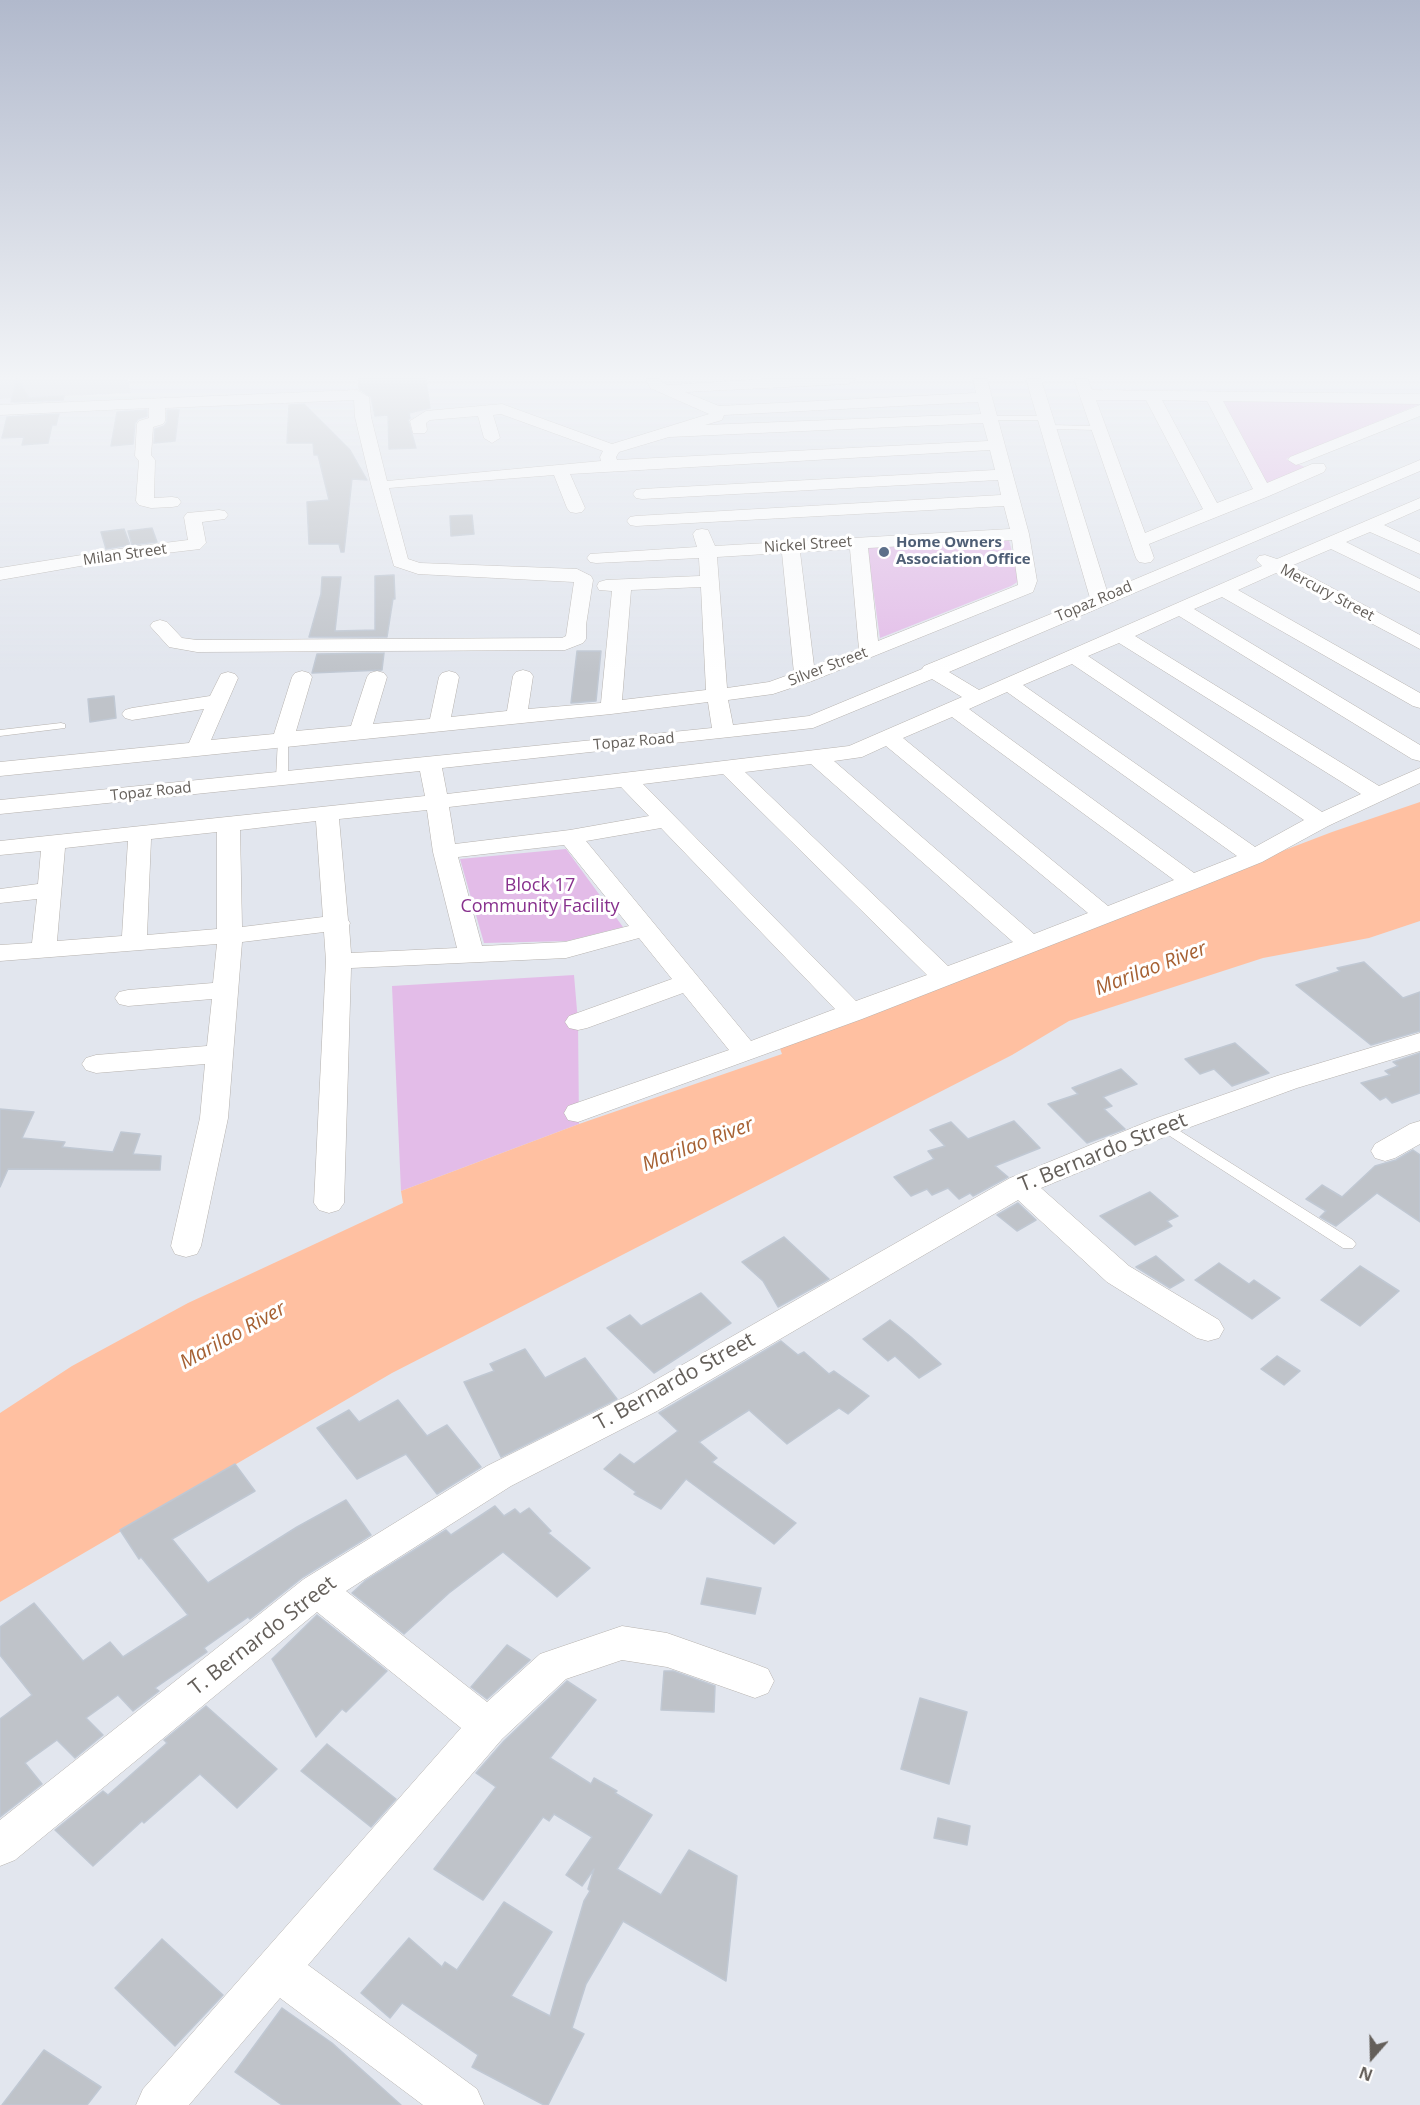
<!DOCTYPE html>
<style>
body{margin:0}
#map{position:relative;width:1420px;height:2105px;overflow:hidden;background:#e2e6ee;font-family:"Open Sans",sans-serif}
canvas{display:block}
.north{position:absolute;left:1342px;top:2027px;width:60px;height:60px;-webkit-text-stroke:4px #fff;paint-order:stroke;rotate:200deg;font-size:16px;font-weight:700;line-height:24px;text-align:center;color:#645f5a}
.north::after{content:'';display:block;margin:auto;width:21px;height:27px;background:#645f5a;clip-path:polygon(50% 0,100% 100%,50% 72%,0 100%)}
</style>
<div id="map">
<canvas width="1420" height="2105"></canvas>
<div class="north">N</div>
</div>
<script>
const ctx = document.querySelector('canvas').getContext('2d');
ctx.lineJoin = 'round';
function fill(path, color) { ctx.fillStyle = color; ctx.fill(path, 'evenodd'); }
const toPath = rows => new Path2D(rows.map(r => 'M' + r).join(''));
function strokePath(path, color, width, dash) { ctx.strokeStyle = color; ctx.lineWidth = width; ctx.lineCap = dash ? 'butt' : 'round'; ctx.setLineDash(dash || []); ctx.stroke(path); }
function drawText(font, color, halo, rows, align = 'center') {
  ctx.font = font + ' "Open Sans",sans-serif'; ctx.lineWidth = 6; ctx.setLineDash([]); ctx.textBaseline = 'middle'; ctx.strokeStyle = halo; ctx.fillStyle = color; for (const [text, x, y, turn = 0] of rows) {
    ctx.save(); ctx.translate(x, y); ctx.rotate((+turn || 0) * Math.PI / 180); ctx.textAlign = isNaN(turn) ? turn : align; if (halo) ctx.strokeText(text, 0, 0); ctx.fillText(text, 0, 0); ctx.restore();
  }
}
fill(toPath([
 [0,379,128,379,131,393,0,399]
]), '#d3d7e1');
fill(toPath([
 [1222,400,1420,403,1420,404,1286,459,1307,468,1267,484],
 [1009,540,1019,581,1011,586,880,638,867,546],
 [566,849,623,927,567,941,484,943,460,859],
 [574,975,578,1022,579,1124,401,1191,392,986]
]), '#e3bce8');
fill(toPath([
 [1420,802,1420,921,1369,938,1263,958,1069,1021,1012,1055,392,1373,0,1602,0,1413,72,1366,188,1303,403,1203,401,1191,579,1124,782,1054,779,1046,1230,875,1230,871,1332,832]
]), '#ffc0a1');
const building = toPath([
 [17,379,29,398,64,396,63,400,11,402,17,379],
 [358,379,426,379,430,408,409,413,410,418,408,420,416,448,389,449,388,415,375,416,371,397,359,389,358,379],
 [304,404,350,450,367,480,352,479,344,552,341,552,339,544,309,544,307,502,329,500,318,455,314,455,313,443,287,443,289,405,304,404],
 [147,410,147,416,138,419,135,423,133,444,111,446,117,412,147,410],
 [167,410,179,410,175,441,154,443,155,429,164,426,167,422,167,410],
 [59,414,56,425,52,425,48,443,22,445,24,437,2,438,7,417,59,414],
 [472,515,474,534,451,536,450,516,472,515],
 [152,528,157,542,132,545,128,531,152,528],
 [124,529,130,545,106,549,101,532,124,529],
 [394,575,395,599,393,599,387,637,309,637,321,594,322,577,341,577,335,631,375,630,375,576,394,575],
 [577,651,601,651,596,701,571,703,577,651],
 [384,653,382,670,312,673,317,654,384,653],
 [114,696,116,718,90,722,88,699,114,696],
 [1364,962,1403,998,1420,992,1420,1031,1371,1045,1296,985,1340,971,1337,968,1364,962],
 [1235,1043,1269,1073,1232,1086,1214,1069,1200,1074,1185,1059,1235,1043],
 [1420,1053,1420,1093,1392,1103,1386,1097,1380,1100,1361,1083,1390,1075,1385,1071,1398,1066,1393,1062,1420,1053],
 [1121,1069,1137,1084,1103,1097,1112,1106,1104,1109,1125,1129,1087,1143,1048,1104,1078,1094,1072,1088,1121,1069],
 [0,1109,34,1112,22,1138,65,1142,62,1147,113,1152,121,1132,140,1134,133,1154,161,1156,160,1170,8,1169,0,1187,0,1109],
 [1014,1121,1040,1148,995,1166,1008,1177,973,1196,970,1193,959,1199,948,1188,932,1195,927,1189,911,1196,894,1177,934,1159,928,1151,945,1146,930,1130,951,1122,968,1139,1014,1121],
 [1413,1150,1420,1155,1420,1222,1377,1193,1336,1226,1320,1217,1326,1211,1306,1199,1322,1185,1342,1197,1375,1166,1396,1160,1413,1150],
 [1150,1192,1178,1216,1167,1221,1172,1226,1135,1245,1100,1216,1150,1192],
 [1018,1203,1036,1220,1017,1231,997,1215,1018,1203],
 [784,1237,829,1279,778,1307,763,1281,742,1262,784,1237],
 [1156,1256,1184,1280,1170,1288,1136,1267,1156,1256],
 [1219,1263,1249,1284,1254,1280,1280,1298,1252,1319,1195,1280,1219,1263],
 [1360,1266,1399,1291,1360,1326,1321,1300,1360,1266],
 [701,1293,731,1323,654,1373,607,1328,630,1315,641,1326,701,1293],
 [890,1320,911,1337,941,1364,919,1378,895,1356,888,1361,863,1339,890,1320],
 [781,1341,798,1355,804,1352,829,1374,834,1371,869,1396,848,1414,839,1408,787,1444,749,1410,699,1442,717,1458,712,1462,796,1523,774,1544,686,1479,661,1509,634,1494,636,1492,604,1469,620,1454,634,1464,678,1431,659,1413,781,1341],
 [525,1349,545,1378,585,1358,617,1399,501,1457,464,1382,494,1371,490,1364,525,1349],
 [1277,1356,1300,1371,1284,1385,1261,1369,1277,1356],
 [398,1400,427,1436,447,1425,481,1467,437,1494,406,1454,357,1479,317,1428,349,1410,359,1422,398,1400],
 [235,1464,255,1491,172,1539,208,1583,297,1527,346,1500,371,1535,303,1577,250,1619,248,1617,204,1648,207,1652,155,1688,159,1691,133,1711,118,1695,86,1718,103,1735,75,1758,57,1740,25,1763,42,1784,0,1817,0,1719,32,1695,0,1655,0,1627,34,1603,83,1661,110,1642,123,1657,188,1615,141,1557,139,1559,120,1530,235,1464],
 [495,1506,504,1516,515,1509,520,1514,529,1508,551,1531,548,1533,590,1568,557,1597,503,1552,449,1593,404,1634,352,1593,365,1581,446,1530,451,1535,495,1506],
 [707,1578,761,1588,755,1614,701,1604,707,1578],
 [317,1615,387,1671,346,1712,342,1709,316,1737,272,1659,317,1615],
 [507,1645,530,1660,487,1699,471,1687,507,1645],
 [664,1671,673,1671,715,1686,714,1712,661,1710,664,1671],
 [567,1681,596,1700,550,1758,591,1784,594,1778,617,1791,615,1793,652,1815,617,1869,661,1895,689,1850,737,1876,726,1981,623,1921,586,1984,572,2028,584,2034,548,2105,544,2105,472,2067,478,2055,402,2003,390,2018,361,1993,409,1938,442,1967,445,1962,457,1970,504,1902,552,1932,511,1996,550,2016,584,1901,590,1891,588,1889,594,1869,582,1886,566,1875,592,1837,554,1814,549,1821,543,1817,483,1900,434,1869,496,1787,476,1773,504,1741,567,1681],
 [920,1698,967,1712,949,1784,901,1769,920,1698],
 [206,1706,277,1769,237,1808,200,1774,144,1823,142,1821,93,1866,55,1830,103,1791,108,1795,167,1743,164,1740,206,1706],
 [327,1744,396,1799,371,1827,301,1771,327,1744],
 [938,1818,970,1826,967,1845,934,1838,938,1818],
 [162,1939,223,1995,175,2046,115,1988,162,1939],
 [282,2008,332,2043,401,2105,282,2105,235,2072,282,2008],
 [44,2050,101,2087,87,2105,2,2105,44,2050]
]);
fill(building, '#bfc3c9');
strokePath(building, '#c0c8d3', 1.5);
const lane = toPath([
 [987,416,1046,416,1050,418,1046,420,987,420,987,416],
 [1046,425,1100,426,1104,428,1100,430,1049,429,1046,429,1046,425],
 [61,723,65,724,65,728,0,736,0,730,61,723],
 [283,736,288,739,288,778,282,781,276,778,278,739,283,736],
 [1164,1121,1353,1240,1356,1244,1353,1248,1343,1248,1159,1129,1157,1126,1159,1123,1164,1121]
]);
const street = toPath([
 [646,379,660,379,662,382,668,385,762,379,856,379,848,384,685,392,719,406,976,393,973,379,987,379,1029,534,1037,581,1033,592,812,681,773,694,728,700,733,725,809,716,922,669,924,666,1090,598,1026,379,1041,379,1107,591,1420,460,1420,471,949,672,979,690,1262,566,1256,560,1259,556,1265,555,1277,559,1420,498,1420,509,1384,525,1420,542,1420,554,1370,532,1346,542,1420,579,1420,592,1331,549,1291,566,1420,635,1420,649,1276,573,1238,590,1420,693,1420,708,1413,706,1222,597,1194,609,1420,745,1420,761,1412,759,1179,616,1135,636,1379,786,1420,768,1420,783,1328,826,1262,862,1200,887,862,1019,578,1122,568,1120,564,1113,568,1106,729,1050,683,993,587,1028,578,1030,569,1028,565,1022,569,1016,672,979,639,938,566,958,351,968,344,1203,339,1210,329,1213,319,1210,314,1203,326,961,324,932,242,942,228,1118,201,1246,197,1254,186,1257,175,1254,171,1246,200,1118,205,1064,96,1073,86,1070,82,1064,86,1058,96,1055,207,1046,212,999,128,1006,119,1004,115,998,119,992,128,990,213,983,217,944,0,961,0,945,32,943,37,899,0,903,0,889,38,884,41,851,0,855,0,841,425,796,420,771,0,814,0,800,712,728,708,702,611,714,0,776,0,762,189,743,204,709,132,720,125,718,122,714,125,710,132,708,210,696,221,674,228,672,235,674,238,678,211,740,274,734,292,677,295,673,302,671,309,673,312,677,296,731,351,726,367,677,370,673,377,671,384,673,387,677,373,724,430,719,439,677,442,673,449,671,456,673,459,677,451,717,507,711,513,676,516,672,523,670,530,672,533,676,528,709,601,703,612,591,599,590,597,586,599,582,606,580,700,576,699,558,596,563,590,562,587,558,590,554,697,547,693,534,696,530,702,529,708,530,715,546,1010,529,1004,506,636,526,630,525,627,521,630,517,636,516,1001,495,998,480,642,499,636,498,633,494,636,490,642,489,995,470,990,450,570,474,585,508,582,512,576,513,570,512,567,508,554,475,389,488,408,559,420,563,577,569,591,576,593,580,586,625,586,639,583,643,565,650,197,652,169,647,150,626,153,622,160,620,167,622,182,638,197,640,562,638,566,636,574,582,418,574,394,566,371,484,355,417,354,400,165,408,165,421,163,424,153,427,151,455,155,460,154,498,172,497,178,498,181,502,178,506,172,507,151,508,139,505,136,501,139,461,135,456,137,424,139,421,149,418,149,408,0,415,0,405,357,390,369,397,371,417,387,481,601,461,600,457,603,451,501,414,493,415,500,438,492,443,484,438,478,416,430,420,426,423,427,430,425,433,413,433,410,421,426,411,502,404,612,444,709,414,650,388,646,379],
 [978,402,981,414,705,425,722,420,724,415,978,402],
 [983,423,988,441,617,460,616,457,619,452,669,437,983,423],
 [1012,540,1018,585,878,641,868,548,1012,540],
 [850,549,859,649,814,666,800,552,850,549],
 [782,553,794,673,769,682,727,688,717,557,782,553],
 [701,587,706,690,622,700,631,590,701,587],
 [1119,643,1361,794,1322,812,1088,656,1119,643],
 [1072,664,1304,820,1255,847,1023,685,1072,664],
 [932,679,962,697,849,746,447,794,442,768,813,728,932,679],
 [1007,692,1237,856,1194,873,969,709,1007,692],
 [952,717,1174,880,1108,906,903,738,952,717],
 [886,746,1088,913,1034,934,834,761,862,757,886,746],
 [811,764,1013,942,948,966,745,772,811,764],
 [723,774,927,975,856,1001,643,784,723,774],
 [621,787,649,816,570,830,455,844,449,807,621,787],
 [427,810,433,852,457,948,351,953,349,926,350,923,348,920,339,819,427,810],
 [316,821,323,917,242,927,240,830,316,821],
 [661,828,835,1009,751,1041,586,841,661,828],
 [217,832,217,929,147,935,151,839,217,832],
 [128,841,122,936,57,941,65,848,128,841],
 [564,845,629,926,565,942,482,946,458,857,564,845],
 [1074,379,1088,379,1092,390,1420,394,1420,404,1223,401,1267,483,1312,464,1324,464,1326,468,1324,472,1269,496,1149,544,1154,558,1151,562,1145,563,1139,562,1136,558,1074,379],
 [1096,400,1146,400,1203,509,1145,533,1096,400],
 [1162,400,1207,401,1253,489,1217,503,1162,400],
 [1420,405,1420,416,1302,463,1296,465,1288,460,1290,457,1420,405],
 [219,510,225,511,228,515,225,519,202,522,206,543,200,549,132,557,0,580,0,568,132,547,188,540,184,517,187,513,219,510],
 [1420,1033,1420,1051,1297,1088,1174,1133,1041,1188,1129,1266,1219,1320,1224,1329,1219,1338,1208,1341,1197,1338,1107,1282,1018,1200,657,1411,511,1486,346,1591,487,1702,540,1654,622,1626,667,1633,755,1664,768,1669,774,1681,768,1693,755,1698,667,1667,622,1660,566,1679,502,1739,308,1965,477,2089,484,2105,423,2105,280,1998,189,2105,136,2105,143,2089,461,1728,317,1612,15,1860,0,1866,0,1820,304,1579,487,1466,633,1393,1010,1178,1154,1119,1277,1076,1420,1033],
 [1420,1121,1420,1144,1395,1158,1385,1161,1375,1158,1371,1151,1375,1144,1410,1124,1420,1121]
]);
strokePath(lane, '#b6b2ae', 1);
strokePath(street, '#b6b2ae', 1);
fill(lane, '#fff');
fill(street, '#fff');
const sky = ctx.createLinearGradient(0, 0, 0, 674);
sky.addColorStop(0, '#b1b9cc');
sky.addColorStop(0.56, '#f2f4f7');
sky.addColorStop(1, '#f2f4f700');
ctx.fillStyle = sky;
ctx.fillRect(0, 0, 1420, 674);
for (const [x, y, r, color] of [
 [884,552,6,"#5c6f8a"]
]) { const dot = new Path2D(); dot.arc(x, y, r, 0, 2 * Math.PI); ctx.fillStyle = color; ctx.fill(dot); strokePath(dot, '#fff', 2); }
drawText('bold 15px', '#4e5e75', '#fff', [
 ["Home Owners",896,543],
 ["Association Office",896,560]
], 'left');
drawText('15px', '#645f5a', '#fff', [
 ["Nickel Street",808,545,-4],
 ["Milan Street",125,555,-8],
 ["Mercury Street",1327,593,28],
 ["Topaz Road",1094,602,-23],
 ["Silver Street",828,667,-21],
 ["Topaz Road",634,742,-5],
 ["Topaz Road",151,792,-6]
]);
drawText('18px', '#87308d', '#fff', [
 ["Block 17",540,886],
 ["Community Facility",540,907]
]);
drawText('italic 20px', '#a66133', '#fff', [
 ["Marilao River",1151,969,-21],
 ["Marilao River",698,1145,-21],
 ["Marilao River",233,1336,-29]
]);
drawText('21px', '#645f5a', '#fff', [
 ["T. Bernardo Street",1103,1153,-22],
 ["T. Bernardo Street",675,1382,-29],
 ["T. Bernardo Street",263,1636,-38]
]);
</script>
